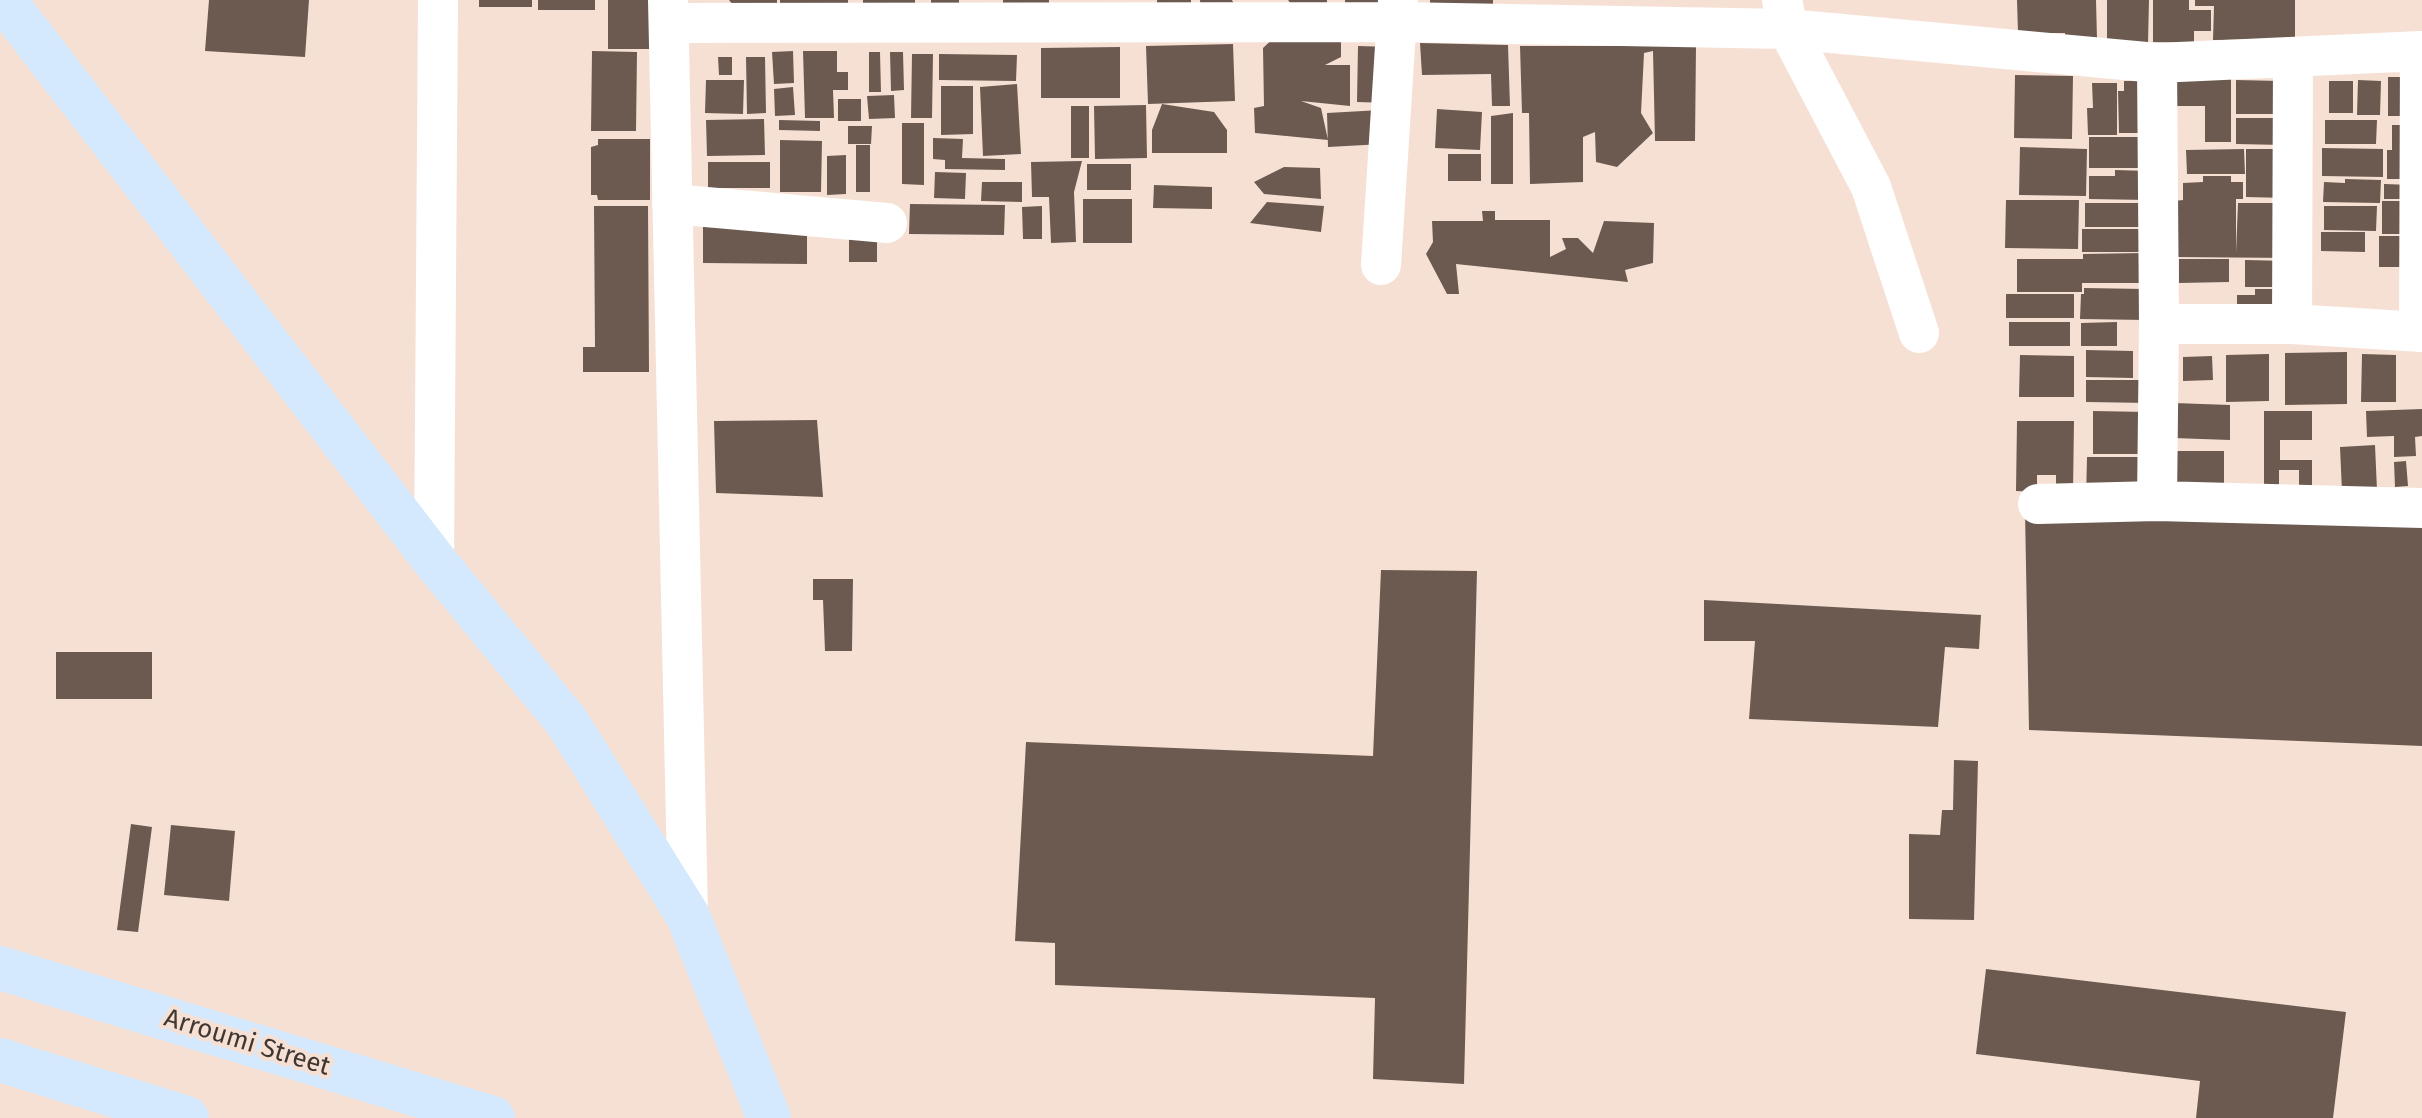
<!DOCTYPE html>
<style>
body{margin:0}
canvas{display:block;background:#f6e0d4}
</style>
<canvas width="2422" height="1118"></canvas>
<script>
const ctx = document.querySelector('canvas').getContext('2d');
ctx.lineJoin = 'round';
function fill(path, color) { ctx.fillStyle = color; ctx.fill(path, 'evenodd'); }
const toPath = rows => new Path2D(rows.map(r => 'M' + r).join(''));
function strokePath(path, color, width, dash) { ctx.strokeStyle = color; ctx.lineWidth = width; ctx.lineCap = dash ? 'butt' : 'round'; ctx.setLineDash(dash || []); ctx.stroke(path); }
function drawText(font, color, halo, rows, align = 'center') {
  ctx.font = font + ' "Fira Sans",sans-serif'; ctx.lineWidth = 8; ctx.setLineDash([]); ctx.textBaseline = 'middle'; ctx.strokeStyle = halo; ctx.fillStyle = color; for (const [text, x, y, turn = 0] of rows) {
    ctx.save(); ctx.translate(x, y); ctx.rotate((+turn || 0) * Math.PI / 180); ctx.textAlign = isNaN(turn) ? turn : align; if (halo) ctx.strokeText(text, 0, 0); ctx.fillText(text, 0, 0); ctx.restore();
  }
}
fill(toPath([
 [209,0,309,0,305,57,205,51],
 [479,0,532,0,532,7,479,7],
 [538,0,595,0,595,10,538,10],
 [608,0,663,0,663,49,608,49],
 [729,0,777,0,777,9,737,10],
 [780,0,848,0,848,11,780,13],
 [863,0,915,0,915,14,863,14],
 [931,0,959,0,959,16,931,16],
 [1003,0,1049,0,1049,7,1003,6],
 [1157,0,1191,0,1191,7,1157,7],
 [1200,0,1232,0,1238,13,1201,12],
 [1288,0,1327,0,1327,8,1295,9],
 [1345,0,1397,0,1345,8],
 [1430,0,1493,0,1493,13,1430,10],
 [2017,0,2096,0,2097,39,2065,40,2065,33,2018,33],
 [2107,0,2149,0,2148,43,2107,42],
 [2153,0,2189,0,2189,10,2211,10,2211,31,2194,31,2194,43,2153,42],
 [2195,0,2295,0,2295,39,2213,40,2214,6,2195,6],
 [1279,33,1341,33,1341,57,1325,65,1350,65,1350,106,1301,101,1321,108,1328,140,1255,133,1254,108,1264,106,1263,48],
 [1420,43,1508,45,1510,106,1492,106,1491,74,1422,75],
 [1233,44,1235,101,1148,104,1146,46],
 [1358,46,1391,47,1389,103,1357,102],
 [1520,46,1696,46,1695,141,1655,141,1653,51,1644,53,1641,113,1653,133,1617,167,1596,162,1595,132,1583,137,1583,182,1530,184,1529,113,1522,113],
 [1120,47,1120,98,1041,98,1041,48],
 [592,51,637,52,636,131,591,131],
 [793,51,794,83,774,84,772,52],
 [803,51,837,51,837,72,848,72,848,90,833,90,834,118,805,118],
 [869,52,880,52,881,92,869,92],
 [890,52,903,52,904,90,891,91],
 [912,54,933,54,932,118,911,118],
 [939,54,1017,55,1016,81,939,80],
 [718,57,732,57,732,75,719,75],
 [746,57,765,57,766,113,747,114],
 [2015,75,2073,76,2072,139,2014,138],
 [2175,75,2231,75,2231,142,2205,142,2205,106,2175,106],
 [2388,77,2413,77,2413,116,2388,116],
 [706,80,744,80,743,114,705,113],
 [2142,80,2143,133,2119,133,2118,91,2124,91,2124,81],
 [2236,80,2280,81,2280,114,2236,114],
 [2358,80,2381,81,2380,115,2357,115],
 [2329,81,2353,81,2353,113,2329,113],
 [2092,83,2117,83,2117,135,2088,135,2087,108,2093,108],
 [1017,84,1021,154,983,156,980,87],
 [941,86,973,86,973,134,941,135],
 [793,87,795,115,775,116,774,89],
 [894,95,895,118,869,119,867,96],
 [838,99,861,99,861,121,838,121],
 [1162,104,1214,112,1227,130,1227,153,1152,153,1152,130],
 [1146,105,1147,158,1095,159,1094,106],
 [1071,106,1089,106,1089,158,1071,158],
 [1437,109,1482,112,1480,150,1435,148],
 [1381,110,1383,144,1328,147,1327,113],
 [1513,113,1513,184,1491,184,1491,116],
 [2236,118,2283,118,2283,145,2236,144],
 [764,119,765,155,707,156,706,120],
 [779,120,820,121,820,131,779,130],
 [2325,120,2377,120,2376,144,2325,144],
 [902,123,924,123,924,185,902,184],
 [2392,125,2415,125,2415,179,2387,179,2387,150,2392,150],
 [848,126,872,126,871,144,848,144],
 [2089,137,2143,137,2143,168,2089,168],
 [933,138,963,139,962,158,1005,159,1005,170,945,169,945,160,933,159],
 [598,139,650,139,650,200,598,200,597,195,591,195,591,147,598,145],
 [780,140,822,141,821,192,780,192],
 [856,145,870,145,870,192,856,192],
 [2020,147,2087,149,2086,196,2019,195],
 [2322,148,2383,149,2383,177,2322,176],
 [2244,149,2245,174,2187,174,2186,150],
 [2246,149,2286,149,2286,198,2246,197],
 [1448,154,1481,154,1481,181,1448,181],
 [846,155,846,194,827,195,827,156],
 [1082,161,1074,192,1076,242,1051,243,1049,197,1032,197,1031,162],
 [708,162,770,162,770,188,708,188],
 [1087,164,1131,164,1131,190,1087,190],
 [1284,167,1320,168,1321,199,1264,194,1254,182],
 [2115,170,2149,171,2149,200,2089,199,2089,176,2115,176],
 [935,172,966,173,965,199,934,198],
 [2203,176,2231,176,2231,182,2243,182,2243,199,2236,199,2236,253,2238,203,2290,203,2290,258,2175,257,2174,201,2183,200,2183,183,2203,182],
 [2345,179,2381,180,2380,203,2323,202,2324,182,2345,183],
 [982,182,1022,182,1022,202,981,201],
 [2384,184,2412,185,2412,199,2384,199],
 [1154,185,1212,187,1212,209,1153,208],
 [1083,199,1132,199,1132,243,1083,243],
 [2006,200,2079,200,2078,249,2005,248],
 [2382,201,2417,201,2417,234,2382,234],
 [1267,202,1324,206,1321,232,1250,223],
 [2085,203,2151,203,2151,227,2085,227],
 [910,204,1005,205,1004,235,909,234],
 [594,206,648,206,649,372,583,372,583,347,595,347],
 [1042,206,1042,239,1023,239,1022,207],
 [2324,206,2377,206,2376,231,2324,230],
 [1482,211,1495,211,1495,220,1550,220,1550,257,1566,249,1562,238,1578,238,1593,253,1604,221,1654,223,1653,263,1625,270,1628,282,1456,264,1459,294,1447,294,1426,254,1433,242,1432,221,1483,221],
 [703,227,807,228,807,264,703,263],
 [2082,229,2148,229,2148,252,2082,252],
 [2321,232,2365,232,2365,252,2321,251],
 [2379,236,2416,236,2416,267,2379,267],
 [849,239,877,239,877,262,849,262],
 [2144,253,2144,283,2082,283,2082,292,2017,292,2017,259,2083,259,2083,254],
 [2179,259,2229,259,2229,282,2179,283],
 [2245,260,2289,261,2289,287,2245,287],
 [2084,288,2146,289,2146,320,2080,319,2081,294,2084,294],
 [2255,289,2289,289,2289,322,2237,322,2237,295,2255,295],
 [2006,294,2074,294,2074,318,2006,318],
 [2009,322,2070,322,2070,346,2009,346],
 [2117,322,2117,346,2081,346,2081,323],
 [2086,350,2133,351,2133,378,2086,377],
 [2347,352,2347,404,2285,405,2285,353],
 [2269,354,2269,401,2226,402,2226,355],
 [2362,354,2396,355,2396,402,2361,402],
 [2020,355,2074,356,2074,397,2019,397],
 [2212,356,2213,380,2183,381,2183,357],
 [2086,380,2150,380,2150,403,2086,402],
 [2174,403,2230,405,2230,440,2173,438],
 [2422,409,2422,436,2415,437,2416,456,2394,457,2394,436,2367,437,2366,411],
 [2093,411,2148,412,2148,454,2093,454],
 [2264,411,2312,411,2312,440,2280,440,2280,460,2312,460,2312,499,2299,499,2299,470,2279,470,2279,498,2264,498],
 [817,420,823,497,716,493,714,421],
 [2017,421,2074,421,2073,493,2056,493,2056,475,2037,475,2037,492,2016,491],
 [2375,445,2377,490,2342,492,2340,447],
 [2173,451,2224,451,2224,495,2173,496],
 [2087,457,2156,457,2155,499,2086,498],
 [2406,461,2408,486,2395,487,2394,462],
 [2025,511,2422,513,2422,746,2029,730],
 [1381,570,1477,571,1464,1084,1373,1079,1375,998,1055,985,1055,943,1015,941,1026,742,1373,756],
 [813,579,853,579,852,651,825,651,823,600,813,600],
 [1704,600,1981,615,1979,649,1945,647,1938,727,1749,719,1755,641,1704,641],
 [56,652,152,652,152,699,56,699],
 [1954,760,1978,761,1974,920,1909,919,1909,834,1940,835,1942,810,1953,810],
 [131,824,152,827,138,932,117,930],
 [171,825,235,831,229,901,164,895],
 [1986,969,2346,1012,2333,1118,2196,1118,2200,1081,1976,1054]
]), '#6c5a50');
strokePath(toPath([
 [668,0,688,916],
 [1782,0,1788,29,1871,187,1919,333],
 [669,23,1398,22,1788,29,2157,63,2422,51],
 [2157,63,2159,324,2157,501],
 [672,204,887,223],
 [1381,265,1398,0],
 [2159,324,2292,324,2422,332],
 [2292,324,2293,58],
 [2419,332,2420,51],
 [2038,504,2157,501,2422,508],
 [434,560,438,0]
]), '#fff', 40);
strokePath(toPath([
 [4,0,434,560,567,722,688,916,769,1118],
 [0,968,493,1118],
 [0,1060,187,1118]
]), '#d4e9fd', 44);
drawText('26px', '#403733', '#f6e0d4', [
 ["Arroumi Street",247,1043,17]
]);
</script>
